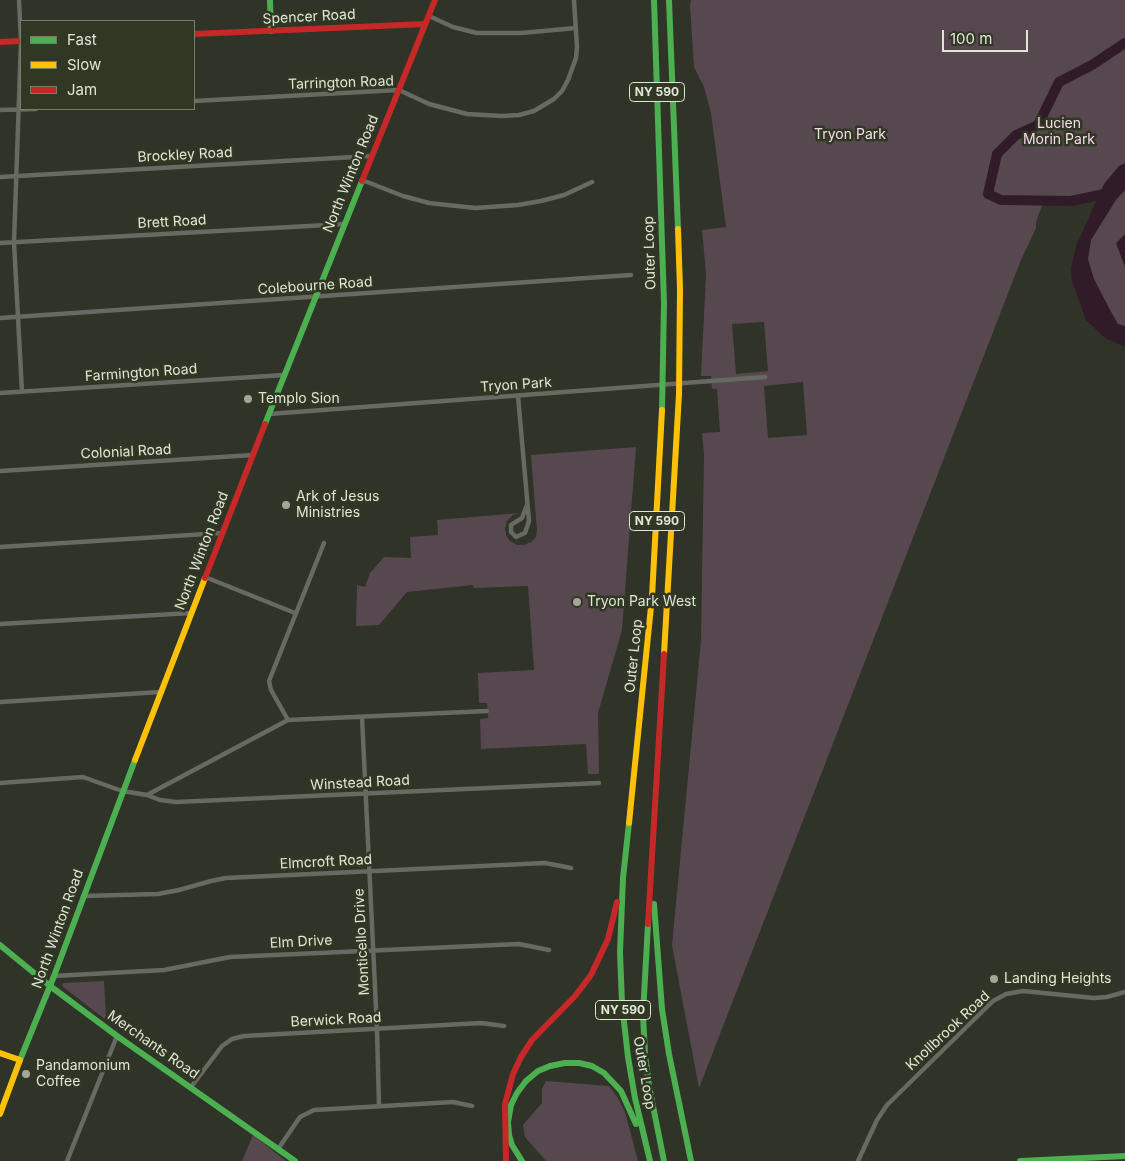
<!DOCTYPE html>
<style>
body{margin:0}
#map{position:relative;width:1125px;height:1161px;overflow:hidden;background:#2f3328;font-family:Inter,sans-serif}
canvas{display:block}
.legend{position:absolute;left:20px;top:20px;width:175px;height:90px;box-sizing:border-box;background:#303823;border:1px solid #767d6b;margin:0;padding:6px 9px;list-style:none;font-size:15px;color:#e0e5d8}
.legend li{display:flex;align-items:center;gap:10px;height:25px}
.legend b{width:25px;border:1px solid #767d6b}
.scale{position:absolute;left:942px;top:30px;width:86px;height:22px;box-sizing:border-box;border:2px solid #e0e5d8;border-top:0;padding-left:6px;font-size:15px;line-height:18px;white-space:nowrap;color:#e0e5d8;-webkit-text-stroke:4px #303823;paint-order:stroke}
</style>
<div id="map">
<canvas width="1125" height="1161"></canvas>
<ul class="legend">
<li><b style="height:6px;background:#4caf50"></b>Fast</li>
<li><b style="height:6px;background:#ffc107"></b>Slow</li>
<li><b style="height:6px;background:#c62828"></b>Jam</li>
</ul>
<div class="scale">100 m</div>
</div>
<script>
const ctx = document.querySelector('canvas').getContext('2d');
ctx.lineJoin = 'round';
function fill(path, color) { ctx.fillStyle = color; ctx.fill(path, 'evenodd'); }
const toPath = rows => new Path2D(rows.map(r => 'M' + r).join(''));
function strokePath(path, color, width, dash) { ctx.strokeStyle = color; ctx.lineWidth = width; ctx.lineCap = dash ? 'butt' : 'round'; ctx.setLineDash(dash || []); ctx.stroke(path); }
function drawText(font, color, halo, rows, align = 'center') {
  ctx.font = font + ' Inter,sans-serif'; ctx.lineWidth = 5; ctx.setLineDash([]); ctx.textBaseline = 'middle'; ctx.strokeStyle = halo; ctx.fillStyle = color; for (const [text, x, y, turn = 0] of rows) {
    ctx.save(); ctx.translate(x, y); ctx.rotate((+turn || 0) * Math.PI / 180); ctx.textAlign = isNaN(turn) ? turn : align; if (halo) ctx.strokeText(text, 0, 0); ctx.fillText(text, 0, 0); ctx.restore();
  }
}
fill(toPath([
 [691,0,1125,0,1125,336,1084,275,1099,193,1098,195,1071,201,1044,200,1036,222,1036,228,1021,260,699,1088,672,945,701,641,704,454,702,433,720,432,717,389,712,389,711,376,701,376,706,274,702,230,726,227,711,113,704,87,694,67,690,5],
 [764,322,768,371,736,374,732,324],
 [803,382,807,435,768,438,764,386],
 [636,447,622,630,598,713,599,774,588,774,586,744,481,749,480,719,488,718,487,703,479,703,478,673,534,670,528,586,474,588,473,585,407,592,379,625,356,626,357,585,365,587,370,573,384,557,411,558,410,537,438,535,437,520,520,513,513,515,507,521,505,528,506,535,510,541,517,545,524,545,531,542,536,537,537,530,531,455],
 [104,981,106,1020,62,986,63,983],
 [546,1081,609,1086,618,1098,625,1112,638,1161,546,1161,525,1137,523,1125,542,1103,542,1089],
 [253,1135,286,1161,242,1161]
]), '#574850');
fill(toPath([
 [1125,163,1125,190,1116,200,1091,240,1088,259,1094,279,1109,308,1118,324,1125,326,1125,347,1105,338,1086,320,1072,281,1071,268,1076,246,1104,184,1119,166],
 [1125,234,1125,267,1116,243]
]), '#311b28');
strokePath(toPath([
 [1109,193,1071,201,1001,200,988,194,997,154,1016,135,1038,125,1059,82,1092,65,1125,43]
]), '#311b28', 10);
strokePath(toPath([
 [19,0,21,41,14,242,22,392],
 [429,16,453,27,477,33,521,33,576,28],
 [194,101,399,90,429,104,467,114,502,116,519,115,534,111,554,99,562,91,568,80,576,58,577,47,574,0],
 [0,110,36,109],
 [0,177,372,156],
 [362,180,403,196,429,203,475,208,518,205,541,201,564,195,592,182],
 [0,243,345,224],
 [0,318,631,275],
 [0,393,284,375],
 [518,396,529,521,525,533,516,537,511,532,511,525,522,518,527,505],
 [269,414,765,377],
 [0,471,253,455],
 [0,547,222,533],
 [205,577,295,613],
 [0,624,191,613],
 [0,702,160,692],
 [362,717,377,1029,379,1106],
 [288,720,271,690,269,681,324,543],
 [0,783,83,777,122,791,147,795,160,800,176,802,599,783],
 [147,795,288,720,487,711],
 [83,896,158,894,179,890,211,881,226,878,545,863,571,868],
 [54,976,164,970,230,957,519,944,549,950],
 [191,1087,222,1046,232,1039,244,1036,481,1023,504,1026],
 [278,1149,300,1117,314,1110,453,1102,472,1106],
 [67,1161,117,1036],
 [858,1161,877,1120,887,1105,993,1001,1006,994,1023,991,1094,998,1107,997,1125,992]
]), '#676a62', 4.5);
strokePath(toPath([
 [270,0,271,31],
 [654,0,664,303,662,410],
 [669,0,678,229],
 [265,424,362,181],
 [629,823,623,878,620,952,622,1004,628,1057,635,1098,650,1161],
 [654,904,662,1009,669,1054,691,1161],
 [648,924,643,1014,645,1055,649,1086,664,1161],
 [0,945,50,986,117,1036,295,1161],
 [20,1060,54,976,135,760],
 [522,1161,512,1145,509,1135,508,1122,511,1105,517,1093,526,1081,538,1071,550,1066,565,1063,579,1063,592,1066,604,1073,621,1091,636,1124],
 [1020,1161,1125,1156]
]), '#4caf50', 6);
strokePath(toPath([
 [664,654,679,394,680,289,678,229],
 [135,760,205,578],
 [629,823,652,597,662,410],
 [0,1053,20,1060,0,1114]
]), '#ffc107', 6);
strokePath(toPath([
 [194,34,425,24],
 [0,42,21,41],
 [362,181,435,0],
 [205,578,265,424],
 [648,924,664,654],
 [506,1161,505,1104,513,1074,521,1057,532,1040,575,996,591,975,608,939,617,902]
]), '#c62828', 6);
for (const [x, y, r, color] of [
 [248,399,5,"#a2a79a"],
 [286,505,5,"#a2a79a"],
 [577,602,5,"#a2a79a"],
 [994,979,5,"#a2a79a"],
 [26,1074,5,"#a2a79a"]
]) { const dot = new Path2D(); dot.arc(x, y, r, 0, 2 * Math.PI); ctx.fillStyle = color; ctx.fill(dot); strokePath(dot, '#303823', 2); }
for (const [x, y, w] of [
 [657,92,55],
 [657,521,55],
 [623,1010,55]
]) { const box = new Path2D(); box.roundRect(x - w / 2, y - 9.5, w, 19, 4); ctx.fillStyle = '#303823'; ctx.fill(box); strokePath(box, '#e0e5d8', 1); }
drawText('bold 12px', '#e0e5d8', null, [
 ["NY 590",657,92],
 ["NY 590",657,521],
 ["NY 590",623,1010]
]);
drawText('14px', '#e0e5d8', '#303823', [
 ["Spencer Road",309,17,-3],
 ["Tarrington Road",341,83,-2],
 ["Brockley Road",185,155,-3],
 ["North Winton Road",351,174,-68],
 ["Brett Road",172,222,-3],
 ["Outer Loop",650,253,-92],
 ["Colebourne Road",315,286,-4],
 ["Farmington Road",141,373,-4],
 ["Tryon Park",516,385,-4],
 ["Colonial Road",126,452,-3],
 ["North Winton Road",202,551,-69],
 ["Outer Loop",634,656,-84],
 ["Winstead Road",360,783,-3],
 ["Elmcroft Road",326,862,-3],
 ["North Winton Road",58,929,-70],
 ["Elm Drive",301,942,-3],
 ["Monticello Drive",362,942,-93],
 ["Berwick Road",336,1020,-3],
 ["Knollbrook Road",948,1031,-43],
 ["Merchants Road",153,1045,35],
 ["Outer Loop",644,1073,80]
]);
drawText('14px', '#fad9ec', '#303823', [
 ["Lucien",1059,124],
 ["Morin Park",1059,140],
 ["Tryon Park",850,135]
]);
drawText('14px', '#e0e5d8', '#303823', [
 ["Templo Sion",258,399],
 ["Ark of Jesus",296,497],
 ["Ministries",296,513],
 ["Tryon Park West",587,602],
 ["Landing Heights",1004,979],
 ["Pandamonium",36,1066],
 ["Coffee",36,1082]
], 'left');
</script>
